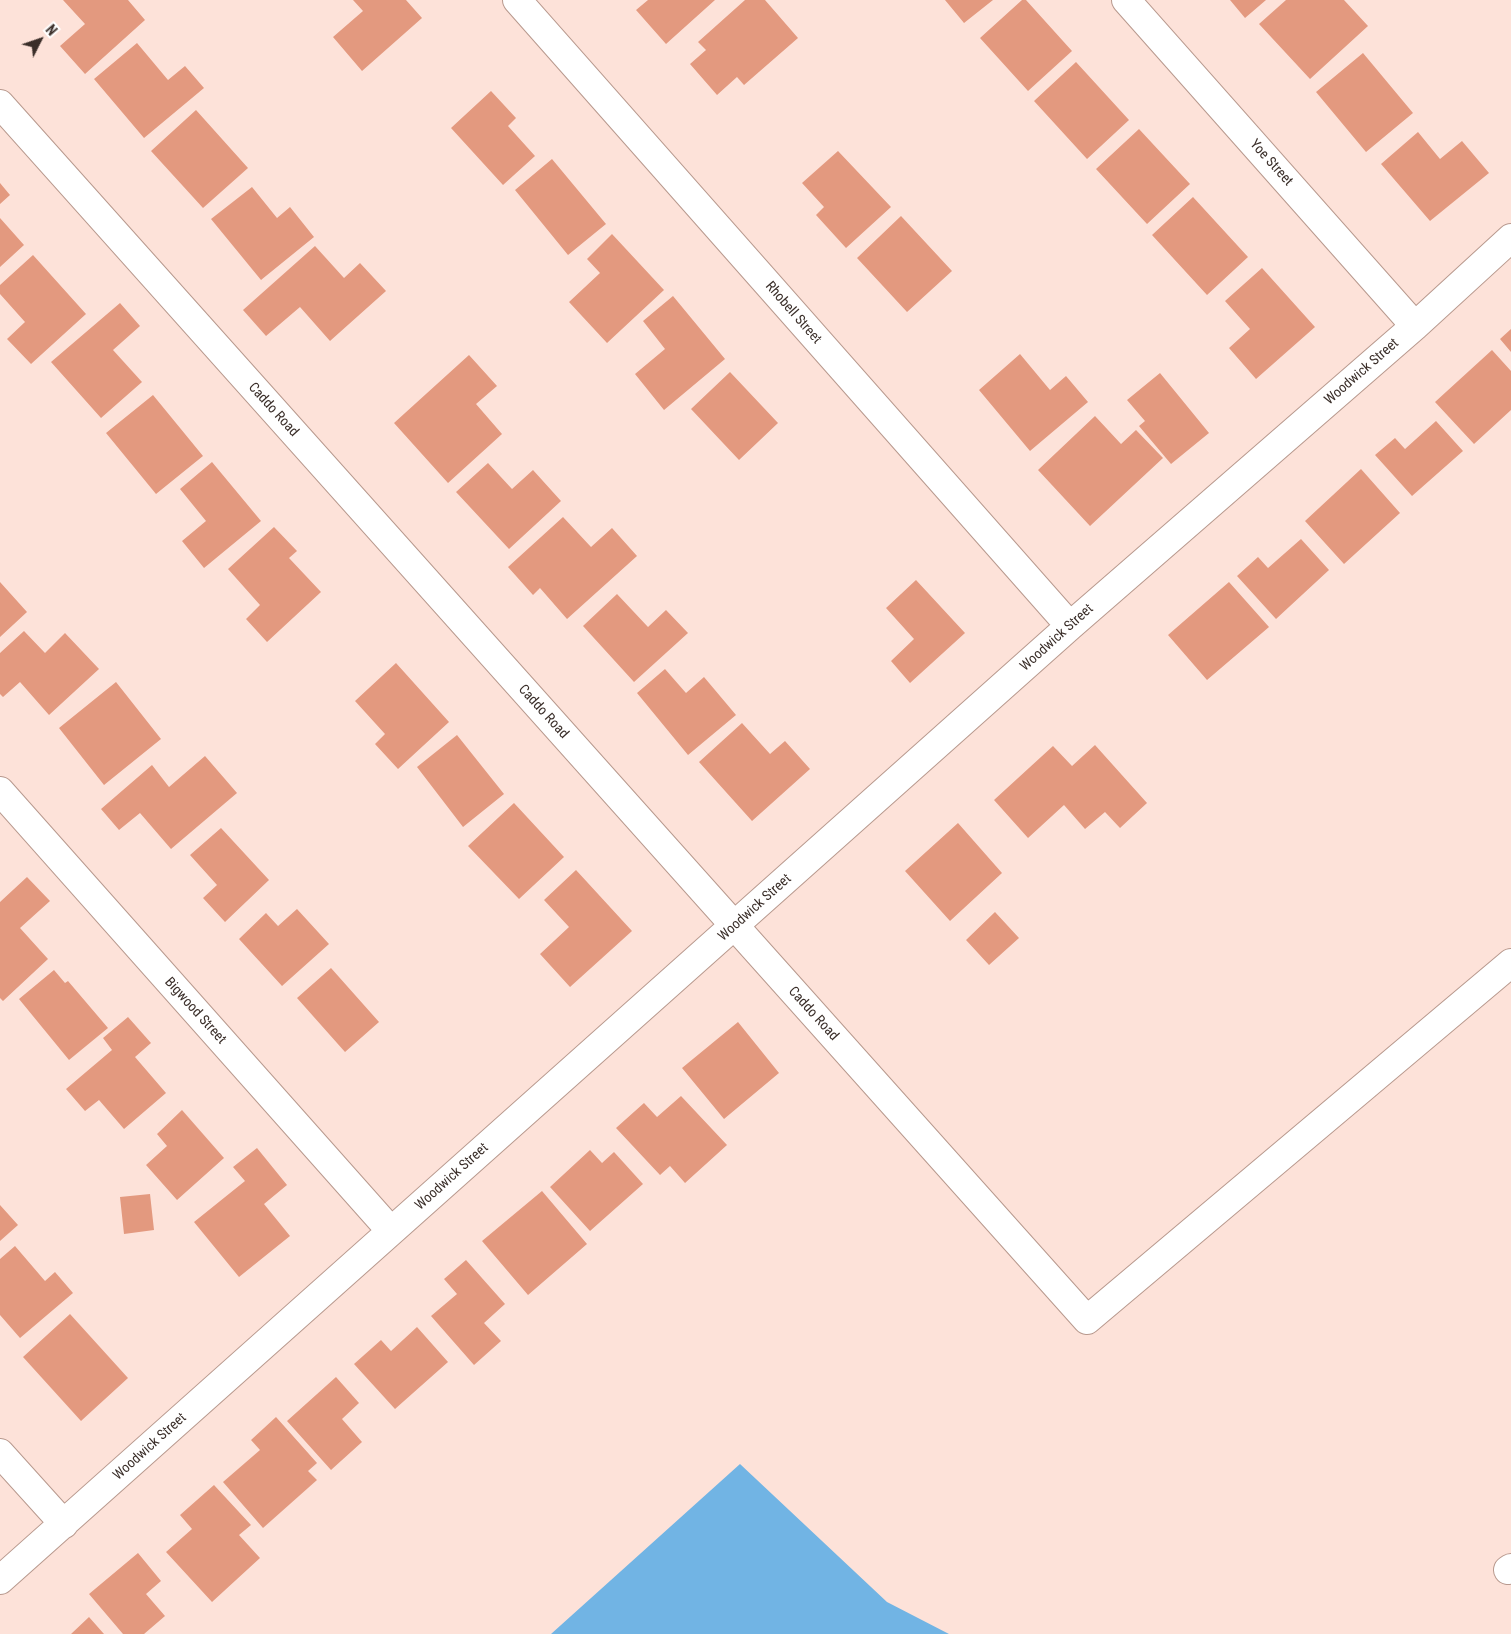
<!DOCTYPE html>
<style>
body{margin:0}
#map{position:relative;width:1511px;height:1634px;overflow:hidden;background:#fde2d9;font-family:"Roboto Condensed",sans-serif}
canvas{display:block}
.north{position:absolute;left:15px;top:15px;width:50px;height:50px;-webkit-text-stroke:4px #fff;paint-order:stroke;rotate:49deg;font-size:14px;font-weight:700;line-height:20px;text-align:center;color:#3a2e29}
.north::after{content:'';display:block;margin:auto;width:18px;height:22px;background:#3a2e29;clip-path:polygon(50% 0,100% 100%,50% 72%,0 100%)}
</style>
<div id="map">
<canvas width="1511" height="1634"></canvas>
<div class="north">N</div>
</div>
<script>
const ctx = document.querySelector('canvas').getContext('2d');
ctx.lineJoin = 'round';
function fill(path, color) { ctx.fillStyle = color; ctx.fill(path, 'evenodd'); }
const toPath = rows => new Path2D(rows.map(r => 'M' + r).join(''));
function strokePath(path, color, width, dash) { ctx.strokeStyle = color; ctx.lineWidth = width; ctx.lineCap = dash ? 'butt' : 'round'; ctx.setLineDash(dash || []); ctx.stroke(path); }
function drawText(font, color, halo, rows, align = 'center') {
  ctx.font = font + ' "Roboto Condensed",sans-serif'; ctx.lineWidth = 4; ctx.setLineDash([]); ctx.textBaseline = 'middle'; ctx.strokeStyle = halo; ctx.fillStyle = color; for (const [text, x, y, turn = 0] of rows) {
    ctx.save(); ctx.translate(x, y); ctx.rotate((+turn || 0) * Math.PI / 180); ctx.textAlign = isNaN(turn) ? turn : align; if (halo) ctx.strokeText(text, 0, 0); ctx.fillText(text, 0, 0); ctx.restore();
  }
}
fill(toPath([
 [740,1464,887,1602,949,1634,551,1634]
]), '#71b4e4');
fill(toPath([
 [63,0,128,0,145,20,85,74,60,46,85,24],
 [353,0,406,0,422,18,362,71,333,37,363,11],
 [648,0,715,0,666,44,636,10],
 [745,0,765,0,798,38,744,85,737,77,717,95,690,64,706,50,698,42],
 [945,0,993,0,964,23],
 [1022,0,1026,0,1072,51,1028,91,980,38],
 [1230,0,1266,0,1245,18],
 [1286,0,1344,0,1368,26,1310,79,1259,24],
 [137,43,168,80,185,66,204,88,144,138,94,79],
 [1363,53,1413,113,1366,152,1316,92],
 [1076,62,1129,120,1087,159,1034,101],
 [491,91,516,118,508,126,535,156,503,185,451,128],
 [196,110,248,168,203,208,151,151],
 [1139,129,1190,184,1147,224,1096,169],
 [1418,132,1440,159,1462,141,1489,173,1430,221,1381,164],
 [838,151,891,207,846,248,816,215,824,207,802,183],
 [552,159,606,224,568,255,515,190],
 [0,183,10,195,0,204],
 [252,187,277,218,290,207,314,237,261,280,211,219],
 [1193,197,1248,257,1207,295,1152,235],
 [901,216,952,271,907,312,857,258],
 [0,218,24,245,0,267],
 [612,234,664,290,607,343,569,302,600,273,587,259],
 [315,246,344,278,360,263,386,291,330,341,300,307,266,336,243,310],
 [33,255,86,314,31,364,7,339,25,322,0,294,0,285],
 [1262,268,1315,327,1256,379,1229,348,1250,329,1225,301],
 [673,296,725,359,664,410,635,374,665,349,643,321],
 [120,303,140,326,113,350,142,382,101,418,51,362],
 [1511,329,1511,352,1500,339],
 [1492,350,1511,371,1511,410,1474,444,1435,402],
 [1020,354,1050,390,1066,376,1088,402,1030,451,979,390],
 [469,355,497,386,476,404,502,434,448,483,394,423],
 [730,372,778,423,739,460,691,409],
 [1160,373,1209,433,1171,464,1139,426,1145,421,1127,400],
 [153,395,203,456,156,494,106,433],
 [1095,416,1121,444,1136,430,1163,458,1090,526,1038,470],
 [1436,421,1463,451,1412,496,1375,455,1395,438,1405,449],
 [212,462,261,521,204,568,182,541,206,521,180,489],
 [488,463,512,489,533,470,561,501,509,549,456,492],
 [1361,469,1400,513,1344,564,1305,521],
 [563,517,591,547,612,528,637,556,567,619,540,588,533,595,508,567],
 [274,527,297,551,289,558,321,592,267,642,246,619,260,605,228,569],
 [1301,539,1329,570,1276,619,1237,576,1258,557,1268,568],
 [916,580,965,633,910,683,891,661,914,639,886,608],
 [0,582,27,612,0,637],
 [1229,582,1269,627,1207,680,1168,635],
 [617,594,648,627,666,610,688,633,634,682,583,626],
 [24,631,45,653,65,633,99,669,49,715,20,682,3,697,0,694,0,653],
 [396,663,449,722,398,769,375,744,385,734,355,701],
 [665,669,686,693,704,677,736,715,688,755,637,693],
 [116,682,161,739,104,785,59,728],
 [742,723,770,754,785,741,810,769,752,821,699,762],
 [457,735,504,794,463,827,417,767],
 [1095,745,1147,803,1120,828,1105,812,1085,829,1064,805,1028,838,994,800,1053,746,1072,766],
 [205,756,237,793,171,849,140,813,119,830,101,809,152,765,169,787],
 [514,803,564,857,519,899,468,846],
 [958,823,1002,873,950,921,905,871],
 [221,828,269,880,225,922,203,898,217,885,190,855],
 [576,870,632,931,570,987,540,954,569,927,544,900],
 [27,877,50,901,20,928,48,959,3,1001,0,998,0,902],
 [297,909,329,944,282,986,239,939,266,913,278,926],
 [995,912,1019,938,989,965,966,940],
 [331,968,379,1022,345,1052,297,998],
 [54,970,65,983,68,981,108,1028,69,1060,19,999],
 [128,1017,151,1043,135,1057,166,1093,124,1129,99,1100,85,1111,66,1089,112,1050,103,1038],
 [738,1022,779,1073,724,1119,682,1068],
 [681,1096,727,1145,685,1183,670,1166,660,1175,616,1128,644,1103,657,1117],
 [182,1110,224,1158,177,1200,146,1165,167,1146,157,1134],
 [257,1148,287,1185,264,1204,290,1236,239,1277,194,1222,245,1181,233,1167],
 [590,1150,602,1163,614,1152,643,1184,590,1231,550,1187],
 [542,1191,587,1244,528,1295,482,1241],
 [150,1194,154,1230,124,1234,120,1197],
 [0,1205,18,1225,0,1241],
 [15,1246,45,1281,55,1272,73,1293,20,1338,0,1315,0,1259],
 [466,1260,505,1304,484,1323,501,1341,474,1365,431,1316,457,1294,444,1279],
 [70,1314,128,1378,81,1421,23,1357],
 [417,1327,448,1362,395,1409,354,1364,381,1340,391,1351],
 [336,1377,359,1403,342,1419,362,1442,331,1470,287,1421],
 [276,1417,317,1463,308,1471,317,1480,263,1528,223,1482,260,1450,251,1440],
 [214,1485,251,1525,239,1535,260,1558,212,1602,166,1552,192,1529,180,1515],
 [138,1553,161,1581,146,1594,165,1616,144,1634,123,1634,89,1594],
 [89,1617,104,1634,71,1634]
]), '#e3997f');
const minor = toPath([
 [517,0,1070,626],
 [1126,0,1415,326],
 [0,104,1087,1320,1511,963],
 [0,791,391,1231],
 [0,1453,64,1524],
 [1508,1570,1511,1568],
 [0,1580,1070,626,1415,326,1511,238]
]);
strokePath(minor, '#b8998e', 30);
strokePath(minor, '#fff', 28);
drawText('14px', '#3a2e29', '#fff', [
 ["Yoe Street",1271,163,48],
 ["Rhobell Street",793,313,49],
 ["Woodwick Street",1362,372,-41],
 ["Caddo Road",273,410,48],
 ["Woodwick Street",1057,638,-42],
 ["Caddo Road",543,712,48],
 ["Woodwick Street",755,908,-42],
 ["Bigwood Street",195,1011,48],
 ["Caddo Road",813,1014,48],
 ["Woodwick Street",452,1177,-42],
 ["Woodwick Street",150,1447,-42]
]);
</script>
